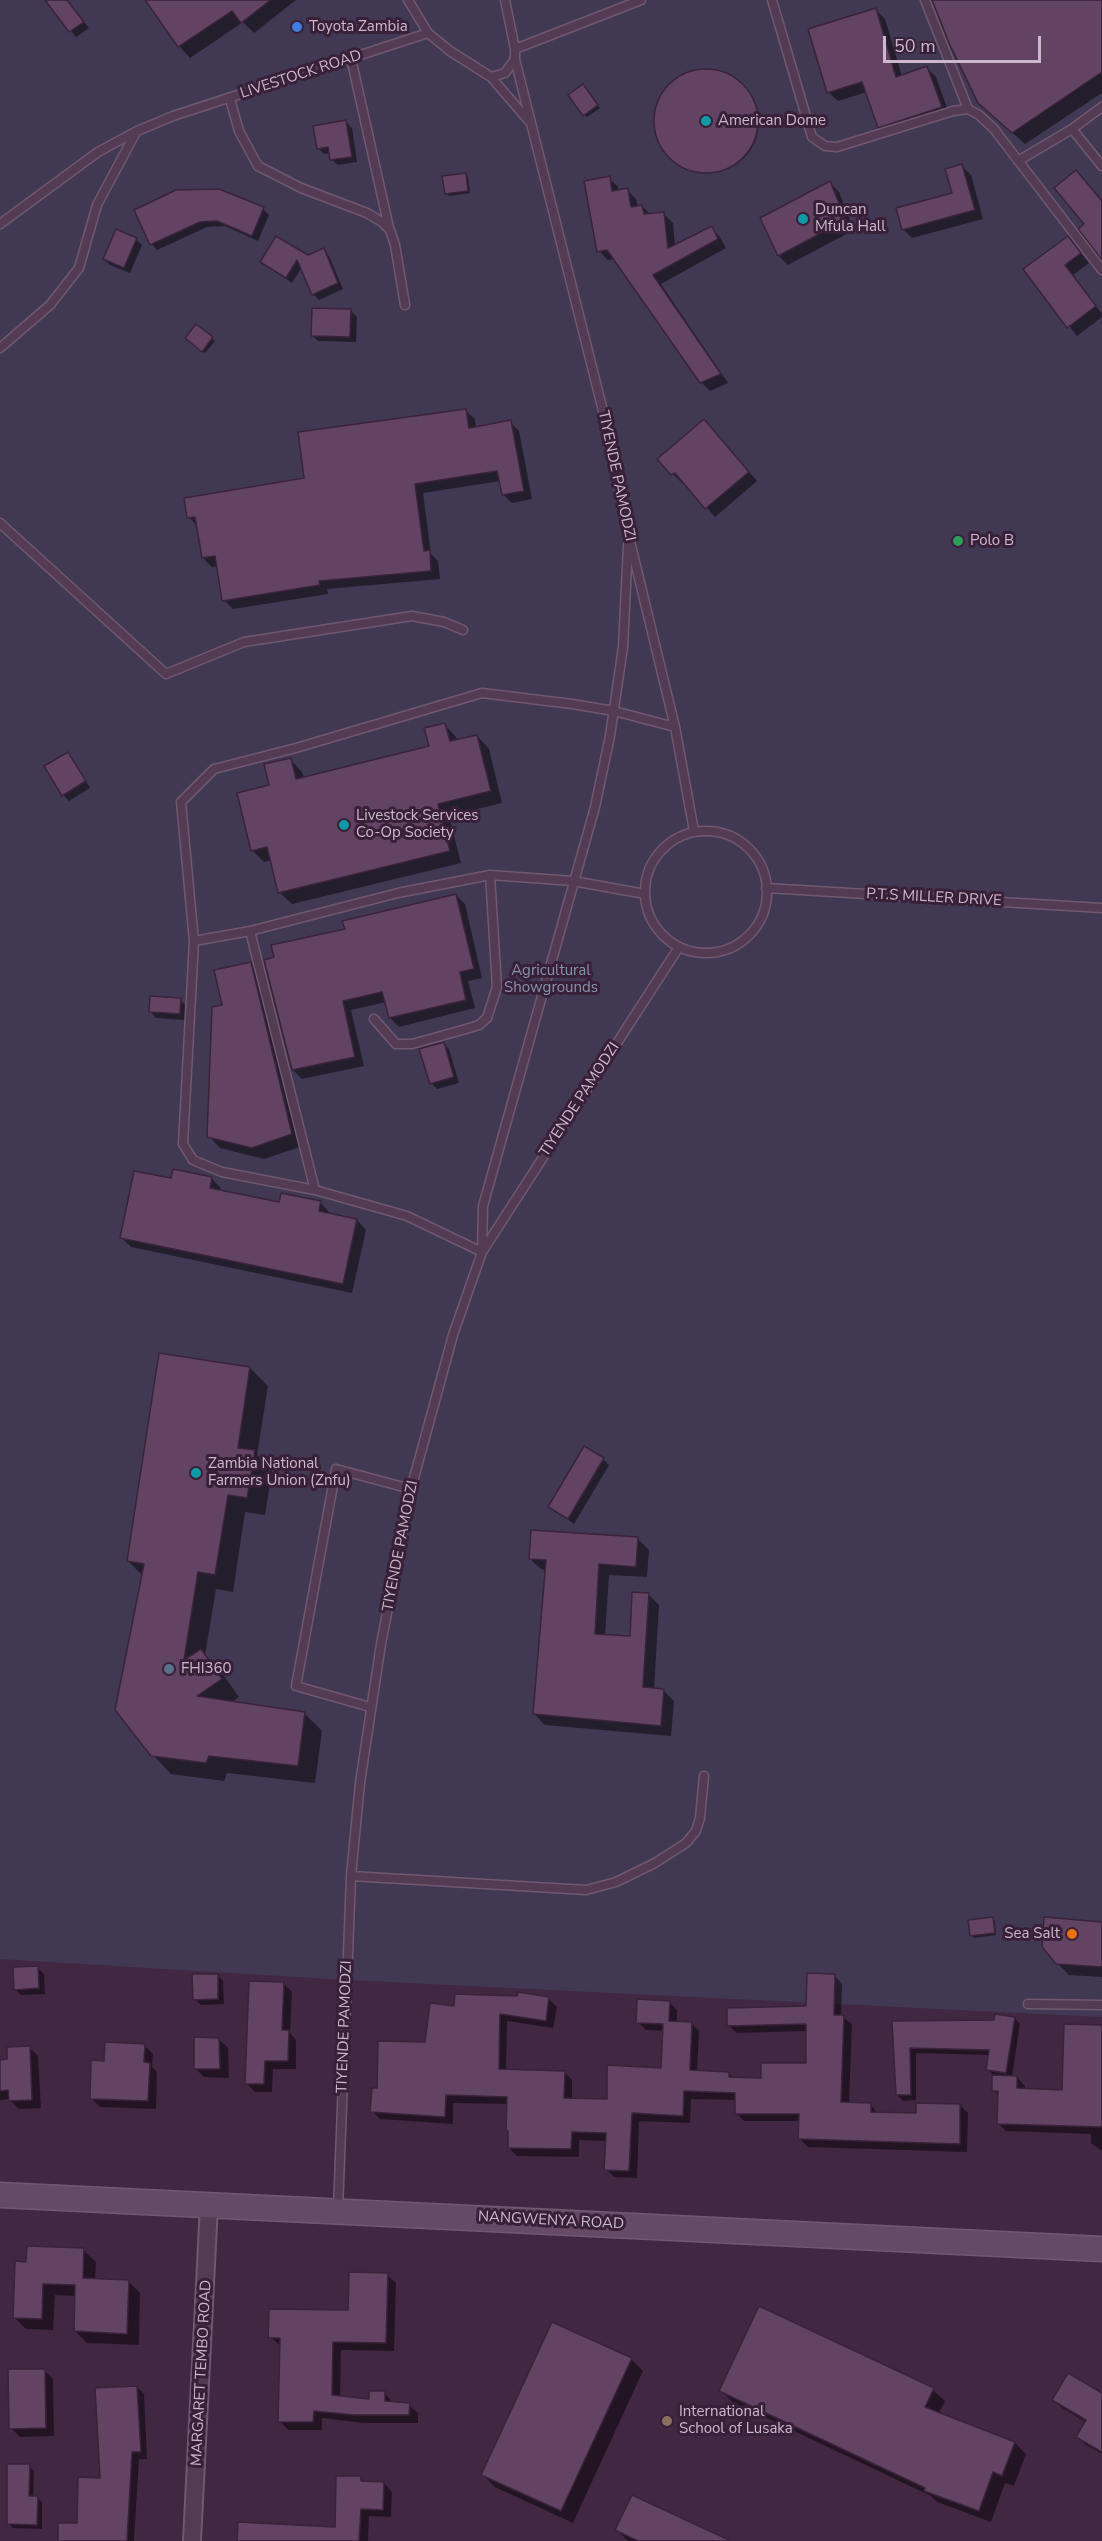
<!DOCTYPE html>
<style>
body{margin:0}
#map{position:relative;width:1102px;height:2541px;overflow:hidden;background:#422743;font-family:"Nunito Sans",sans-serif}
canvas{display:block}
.scale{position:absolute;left:883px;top:36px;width:158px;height:27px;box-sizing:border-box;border:3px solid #ccb8cc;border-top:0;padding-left:8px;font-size:18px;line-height:21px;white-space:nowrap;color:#ccb8cc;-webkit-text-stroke:4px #382038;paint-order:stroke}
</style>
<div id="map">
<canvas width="1102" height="2541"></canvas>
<div class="scale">50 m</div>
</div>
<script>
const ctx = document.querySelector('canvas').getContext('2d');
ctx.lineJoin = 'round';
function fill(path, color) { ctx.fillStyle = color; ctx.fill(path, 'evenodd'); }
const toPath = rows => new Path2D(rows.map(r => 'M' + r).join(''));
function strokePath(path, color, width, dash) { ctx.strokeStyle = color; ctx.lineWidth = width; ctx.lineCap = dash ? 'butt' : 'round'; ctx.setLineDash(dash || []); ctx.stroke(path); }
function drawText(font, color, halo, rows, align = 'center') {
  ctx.font = font + ' "Nunito Sans",sans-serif'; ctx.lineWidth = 6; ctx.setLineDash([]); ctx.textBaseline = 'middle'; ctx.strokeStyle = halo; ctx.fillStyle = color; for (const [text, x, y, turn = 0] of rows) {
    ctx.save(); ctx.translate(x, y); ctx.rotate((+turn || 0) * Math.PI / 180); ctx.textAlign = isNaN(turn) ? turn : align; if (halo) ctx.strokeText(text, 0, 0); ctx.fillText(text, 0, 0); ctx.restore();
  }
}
fill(toPath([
 [0,0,1102,0,1102,2017,347,1980,0,1959]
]), '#413954');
fill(toPath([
 [52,0,67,0,89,28,76,37,49,3],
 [147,0,296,0,254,33,243,22,190,58,179,46],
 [932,0,1102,0,1102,93,1025,144,992,115],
 [876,10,885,19,902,76,926,67,936,77,950,116,889,136,879,127,867,92,838,101,828,92],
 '657 122a51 51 0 1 1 102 0a51 51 0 1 1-102 0Z',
 [585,88,600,108,587,117,585,115],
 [346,122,352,128,357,162,338,165,332,160,331,153,324,154,318,148],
 [962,166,971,175,983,219,912,238,903,229,954,194],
 [465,174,468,177,470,193,449,196,446,194],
 [609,178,618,187,619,191,627,190,636,199,638,207,642,206,651,215,664,214,673,223,675,246,711,228,720,237,726,248,661,284,728,383,710,391,701,382,615,259,608,260,599,251],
 [830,183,839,192,854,230,788,265,779,256,762,219],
 [218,190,263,209,269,215,258,241,225,226,207,227,157,250,152,244],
 [1068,238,1089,263,1073,275,1102,314,1102,317,1077,336,1025,269],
 [136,239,142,245,130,273,110,265,104,259],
 [323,250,329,256,343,289,319,300,313,294,302,267,292,283,262,262,308,257],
 [351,311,357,317,356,342,318,341,312,335],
 [196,326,215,341,205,353,189,341],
 [466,411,475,419,476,428,510,422,519,431,532,499,512,503,503,494,501,481,423,493,431,554,438,561,440,579,327,589,328,594,233,609,224,600,218,566,212,567,203,558,198,527,189,517,306,479],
 [713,430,757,481,715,517,684,481,682,483,659,460],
 [444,724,456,737,458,741,477,736,489,749,502,803,449,816,461,863,292,904,279,892,272,860,264,862,252,850,271,786,290,759,302,772,304,778,431,748],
 [68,753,90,788,69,801,63,795],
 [456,895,465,904,482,978,468,981,475,1008,399,1027,390,1018,386,1002,351,1010,364,1066,302,1079,293,1070,346,931],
 [251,964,263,976,303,1146,264,1159,220,1148,209,1136,223,1006],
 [180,1000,186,1006,185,1020,156,1018,151,1012],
 [443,1044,449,1049,459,1083,437,1089,431,1083],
 [212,1179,221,1188,220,1191,281,1204,320,1202,329,1212,329,1215,357,1220,366,1230,352,1293,131,1247,122,1238,172,1180],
 [250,1368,268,1386,257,1455,272,1470,265,1515,245,1512,233,1592,216,1589,205,1655,219,1669,239,1697,232,1702,304,1713,322,1731,315,1783,227,1773,224,1781,171,1774,153,1755,143,1576,128,1561],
 [603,1459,609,1465,574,1524,550,1507],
 [638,1539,649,1550,647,1577,609,1575,605,1636,631,1637,648,1594,659,1605,654,1690,664,1691,674,1701,671,1736,545,1725,534,1714,547,1570,541,1569,530,1559],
 [992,1919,995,1921,996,1935,974,1938,971,1935],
 [1102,1924,1102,1977,1069,1975,1057,1963],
 [38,1968,44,1974,45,1994,21,1995,15,1989],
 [217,1975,223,1981,224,2004,201,2005,195,1999],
 [834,1975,842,1984,841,2016,852,2024,849,2104,870,2104,878,2114,917,2114,960,2105,968,2113,967,2152,808,2147,800,2139,800,2121,744,2121,736,2113,736,2100,691,2099,690,2123,639,2121,637,2178,614,2177,606,2169,607,2141,579,2140,579,2157,517,2156,509,2148,508,2104,453,2103,453,2124,380,2119,372,2111,378,2090,426,2043,456,2007,549,1999,557,2007,553,2028,507,2021,506,2071,564,2072,572,2080,572,2099,609,2101,662,2070,664,2031,646,2030,638,2022,669,2002,677,2010,677,2023,691,2023,699,2031,697,2072,728,2073,734,2079,762,2079,807,2064,807,2031,737,2033,728,2025,807,2007],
 [283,1983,292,1992,290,2033,296,2040,296,2069,273,2069,272,2092,255,2092,247,2084],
 [1014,2018,1020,2024,1012,2077,1017,2077,1025,2086,1025,2090,1063,2092,1102,2027,1102,2151,1091,2143,1091,2134,1006,2131,998,2123,999,2096,993,2090,993,2075,988,2069,990,2055,916,2053,916,2100,903,2101,897,2095,894,2022,996,2022],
 [219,2039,228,2048,229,2078,204,2077,195,2068],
 [144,2045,153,2054,152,2067,157,2072,156,2109,100,2107,91,2098,106,2062],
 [29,2047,38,2056,41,2108,19,2109,9,2099,0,2100,0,2061,9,2061],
 [83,2250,96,2262,95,2280,128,2281,140,2293,139,2345,87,2343,75,2331,76,2296,55,2295,53,2330,26,2329,14,2317,28,2263],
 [387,2275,396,2283,394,2351,341,2350,340,2397,370,2401,385,2393,393,2403,409,2405,418,2413,418,2423,363,2423,322,2418,322,2430,288,2430,280,2421,281,2346,270,2337,350,2312],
 [760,2308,933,2390,945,2401,939,2413,1015,2443,1026,2454,1014,2486,1005,2483,991,2522,937,2502,931,2496,733,2402,721,2391],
 [631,2359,643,2371,573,2523,495,2487,483,2475],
 [44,2370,53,2379,54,2436,20,2437,11,2428],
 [137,2387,144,2394,147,2459,139,2459,134,2541,59,2541,78,2525,101,2479],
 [1102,2396,1102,2454,1086,2445,1078,2437,1087,2423,1062,2408,1054,2400],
 [29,2466,34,2471,33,2498,38,2498,42,2502,42,2529,13,2528,8,2523],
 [360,2477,365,2482,384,2483,392,2492,391,2517,369,2516,368,2541,238,2541,336,2528],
 [617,2530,727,2541,628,2541]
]), '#0007');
const building = toPath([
 [45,0,67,0,84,22,69,32,45,0],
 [145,0,271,0,241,23,232,11,178,47,145,0],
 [932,0,1102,0,1102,72,1012,133,978,103,949,43,932,0],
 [876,8,896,77,927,66,942,107,878,128,862,82,827,93,808,29,876,8],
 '654 121a52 52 0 1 1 104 0a52 52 0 1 1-104 0Z',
 [583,84,598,105,583,116,568,95,583,84],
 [346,120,352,157,330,160,328,147,317,149,313,126,346,120],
 [962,164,975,210,902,230,896,208,952,193,945,169,962,164],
 [1076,170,1102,201,1102,260,1078,229,1084,224,1054,188,1076,170],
 [466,173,468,191,445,194,442,176,466,173],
 [610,176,612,191,628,188,631,207,642,205,644,214,664,212,668,248,712,226,718,239,653,275,721,374,700,383,607,250,597,252,584,181,610,176],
 [830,181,846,220,778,256,760,218,830,181],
 [219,189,264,207,252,236,217,221,200,222,150,245,134,210,176,190,219,189],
 [116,229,137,238,124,268,103,259,116,229],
 [276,236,308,255,324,248,338,283,312,295,297,260,286,278,260,262,276,236],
 [1068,236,1081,253,1065,265,1096,306,1067,328,1023,269,1068,236],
 [312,308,351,309,350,337,311,336,312,308],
 [196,324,213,337,202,352,185,338,196,324],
 [466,409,469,428,511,420,524,491,502,495,497,471,415,484,424,551,430,550,431,571,319,581,320,585,222,601,215,556,202,558,195,517,187,518,184,498,304,478,298,432,466,409],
 [704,419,749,472,705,509,675,473,671,475,657,459,704,419],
 [445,723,450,741,477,735,491,791,438,804,450,851,278,893,267,847,251,851,237,793,269,785,264,764,291,758,296,779,429,746,424,728,445,723],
 [68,752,86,781,62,796,44,766,68,752],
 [456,894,474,969,460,972,466,1000,389,1018,382,992,343,1001,355,1057,292,1070,264,960,274,957,271,945,345,929,342,921,456,894],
 [251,962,292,1134,252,1148,207,1137,212,1007,222,1005,214,970,251,962],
 [150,996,181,998,180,1014,149,1012,150,996],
 [444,1042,454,1077,430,1084,419,1049,444,1042],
 [173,1169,212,1177,210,1188,279,1202,281,1193,321,1201,319,1211,357,1219,343,1284,120,1238,134,1171,171,1178,173,1169],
 [159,1353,250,1367,238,1448,255,1450,247,1498,228,1495,215,1575,198,1572,184,1660,201,1649,222,1679,197,1696,305,1712,298,1766,209,1756,206,1763,151,1756,115,1710,144,1564,127,1561,159,1353],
 [584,1446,604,1458,568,1519,548,1507,584,1446],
 [531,1530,638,1537,636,1567,599,1564,595,1634,630,1636,632,1592,649,1593,643,1687,664,1689,661,1726,533,1714,546,1560,529,1559,531,1530],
 [993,1917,995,1933,970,1936,968,1920,993,1917],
 [1044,1917,1102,1922,1102,1967,1056,1964,1042,1947,1044,1917],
 [38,1966,39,1988,14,1990,13,1967,38,1966],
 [807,1973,835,1974,834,2015,844,2015,841,2102,871,2103,871,2112,916,2113,916,2103,960,2104,960,2144,798,2139,799,2114,735,2114,735,2093,684,2091,683,2116,632,2113,629,2171,604,2170,606,2133,572,2132,571,2149,508,2148,508,2131,506,2131,507,2097,446,2095,445,2117,370,2112,372,2088,377,2088,378,2041,425,2042,430,2003,454,2006,455,1994,517,1996,518,1992,549,1997,546,2021,500,2014,499,2069,565,2071,564,2098,607,2099,607,2065,661,2068,663,2024,636,2023,637,1999,670,2001,669,2021,692,2022,690,2070,729,2072,729,2077,761,2078,761,2063,806,2063,806,2024,727,2026,727,2008,806,2006,807,1973],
 [192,1974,218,1974,218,1999,193,2000,192,1974],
 [249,1981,284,1982,282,2030,289,2030,288,2061,265,2061,264,2084,245,2084,249,1981],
 [995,2014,1015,2017,1006,2073,986,2070,989,2050,910,2048,911,2095,896,2095,892,2021,994,2020,995,2014],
 [1064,2024,1102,2025,1102,2127,997,2124,998,2091,992,2091,992,2075,1017,2076,1017,2088,1062,2090,1064,2024],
 [194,2037,219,2038,220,2069,194,2069,194,2037],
 [105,2042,145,2044,144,2062,150,2063,148,2101,90,2099,91,2060,104,2061,105,2042],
 [30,2046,32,2100,9,2101,8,2090,0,2091,0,2060,7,2059,7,2047,30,2046],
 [27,2246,84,2248,83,2278,129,2280,127,2334,74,2331,75,2285,43,2284,42,2319,13,2318,15,2261,26,2262,27,2246],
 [349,2272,388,2273,386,2343,333,2342,332,2395,369,2399,369,2391,385,2391,385,2401,410,2403,409,2415,354,2415,314,2411,313,2422,278,2422,280,2338,268,2338,269,2309,348,2310,349,2272],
 [759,2306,934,2388,925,2407,1015,2442,1002,2476,993,2472,979,2511,924,2491,925,2488,719,2391,759,2306],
 [552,2322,632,2358,561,2511,481,2475,552,2322],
 [8,2369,45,2369,46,2428,9,2429,8,2369],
 [1068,2373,1102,2393,1102,2452,1076,2437,1086,2420,1052,2400,1068,2373],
 [137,2386,141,2452,132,2452,127,2541,58,2541,58,2523,77,2523,78,2477,100,2478,95,2388,137,2386],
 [7,2464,30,2464,29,2496,38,2496,37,2525,7,2524,7,2464],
 [336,2476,361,2476,361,2481,384,2482,383,2510,361,2509,359,2541,237,2541,238,2522,335,2527,336,2476],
 [632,2495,731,2541,638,2541,615,2530,632,2495]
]);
fill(building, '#624363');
strokePath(building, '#3a223a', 1.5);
const lane = toPath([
 [408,0,428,33,450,51,491,77,505,73,515,59,515,49,505,0],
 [772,0,812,137,825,146,837,147,953,111,968,109,979,115,994,129,1102,270],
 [925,0,968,109],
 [515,49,641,0],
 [351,58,389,228],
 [515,59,610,439,628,533,675,727,694,831],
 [491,77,528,120],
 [230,99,239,131,258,166,301,188,367,213,382,222,390,230,395,245,405,305],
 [1072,129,1102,166],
 [1018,161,1072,129,1102,107],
 [0,224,98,152,137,131,173,116,428,33],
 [0,348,50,305,79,268,97,205,136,132],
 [0,523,166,674,244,642,412,616,444,622,463,630],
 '645 892a61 61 0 1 1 122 0a61 61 0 1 1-122 0Z',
 [766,888,1102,908],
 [250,931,315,1190],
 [194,941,250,931,398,893,490,875,573,881,645,894],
 [374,1019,396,1044,412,1044,466,1029,479,1025,487,1018,497,987,490,875],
 [482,1252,407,1216,315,1190,222,1172,193,1160,183,1144,194,941,181,802,214,769,296,748,482,693,572,704,614,711,675,727],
 [482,1252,483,1206,595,807,610,736,623,647,628,545],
 [370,1707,296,1686,336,1469,411,1489],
 [351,1876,586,1890,616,1882,655,1863,686,1843,696,1831,700,1818,704,1776],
 [1028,2004,1102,2005],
 [338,2209,351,1876,360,1783,381,1644,411,1489,453,1335,482,1252,679,947]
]);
const street = toPath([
 [192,2541,209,2205]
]);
const secondary = toPath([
 [0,2195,1102,2249]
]);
strokePath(lane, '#705970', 11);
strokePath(street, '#705970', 20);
strokePath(secondary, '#705970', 27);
strokePath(lane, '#523b53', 8);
strokePath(street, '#523b53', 16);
strokePath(secondary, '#664965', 24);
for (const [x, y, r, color] of [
 [297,27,6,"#3f7fe0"],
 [706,121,6,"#0f9aa8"],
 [803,219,6,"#0f9aa8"],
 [958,541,6,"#2e9e5b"],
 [344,825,6,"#0f9aa8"],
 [196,1473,6,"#0f9aa8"],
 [169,1669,6,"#5c6f8a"],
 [1072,1934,6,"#e8710a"],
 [667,2421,6,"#8d6e63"]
]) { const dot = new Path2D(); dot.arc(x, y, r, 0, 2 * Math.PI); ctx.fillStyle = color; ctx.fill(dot); strokePath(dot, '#382038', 2); }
drawText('15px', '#ccb8cc', '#382038', [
 ["Toyota Zambia",309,27],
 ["American Dome",718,121],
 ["Duncan",815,210],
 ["Mfula Hall",815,227],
 ["Polo B",970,541],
 ["Livestock Services",356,816],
 ["Co-Op Society",356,833],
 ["Zambia National",208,1464],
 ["Farmers Union (Znfu)",208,1481],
 ["FHI360",181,1669],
 ["Sea Salt",1060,1934,"right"],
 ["International",679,2412],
 ["School of Lusaka",679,2429]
], 'left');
drawText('15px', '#ccb8cc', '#382038', [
 ["LIVESTOCK ROAD",301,75,-18],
 ["TIYENDE PAMODZI",616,476,78],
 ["P.T.S MILLER DRIVE",934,898,3],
 ["TIYENDE PAMODZI",580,1100,-57],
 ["TIYENDE PAMODZI",401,1546,-79],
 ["TIYENDE PAMODZI",345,2027,-88],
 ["NANGWENYA ROAD",551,2221,3],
 ["MARGARET TEMBO ROAD",202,2373,-87]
]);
drawText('15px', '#8593ac', '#382038', [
 ["Agricultural",551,971],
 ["Showgrounds",551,988]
]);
</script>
